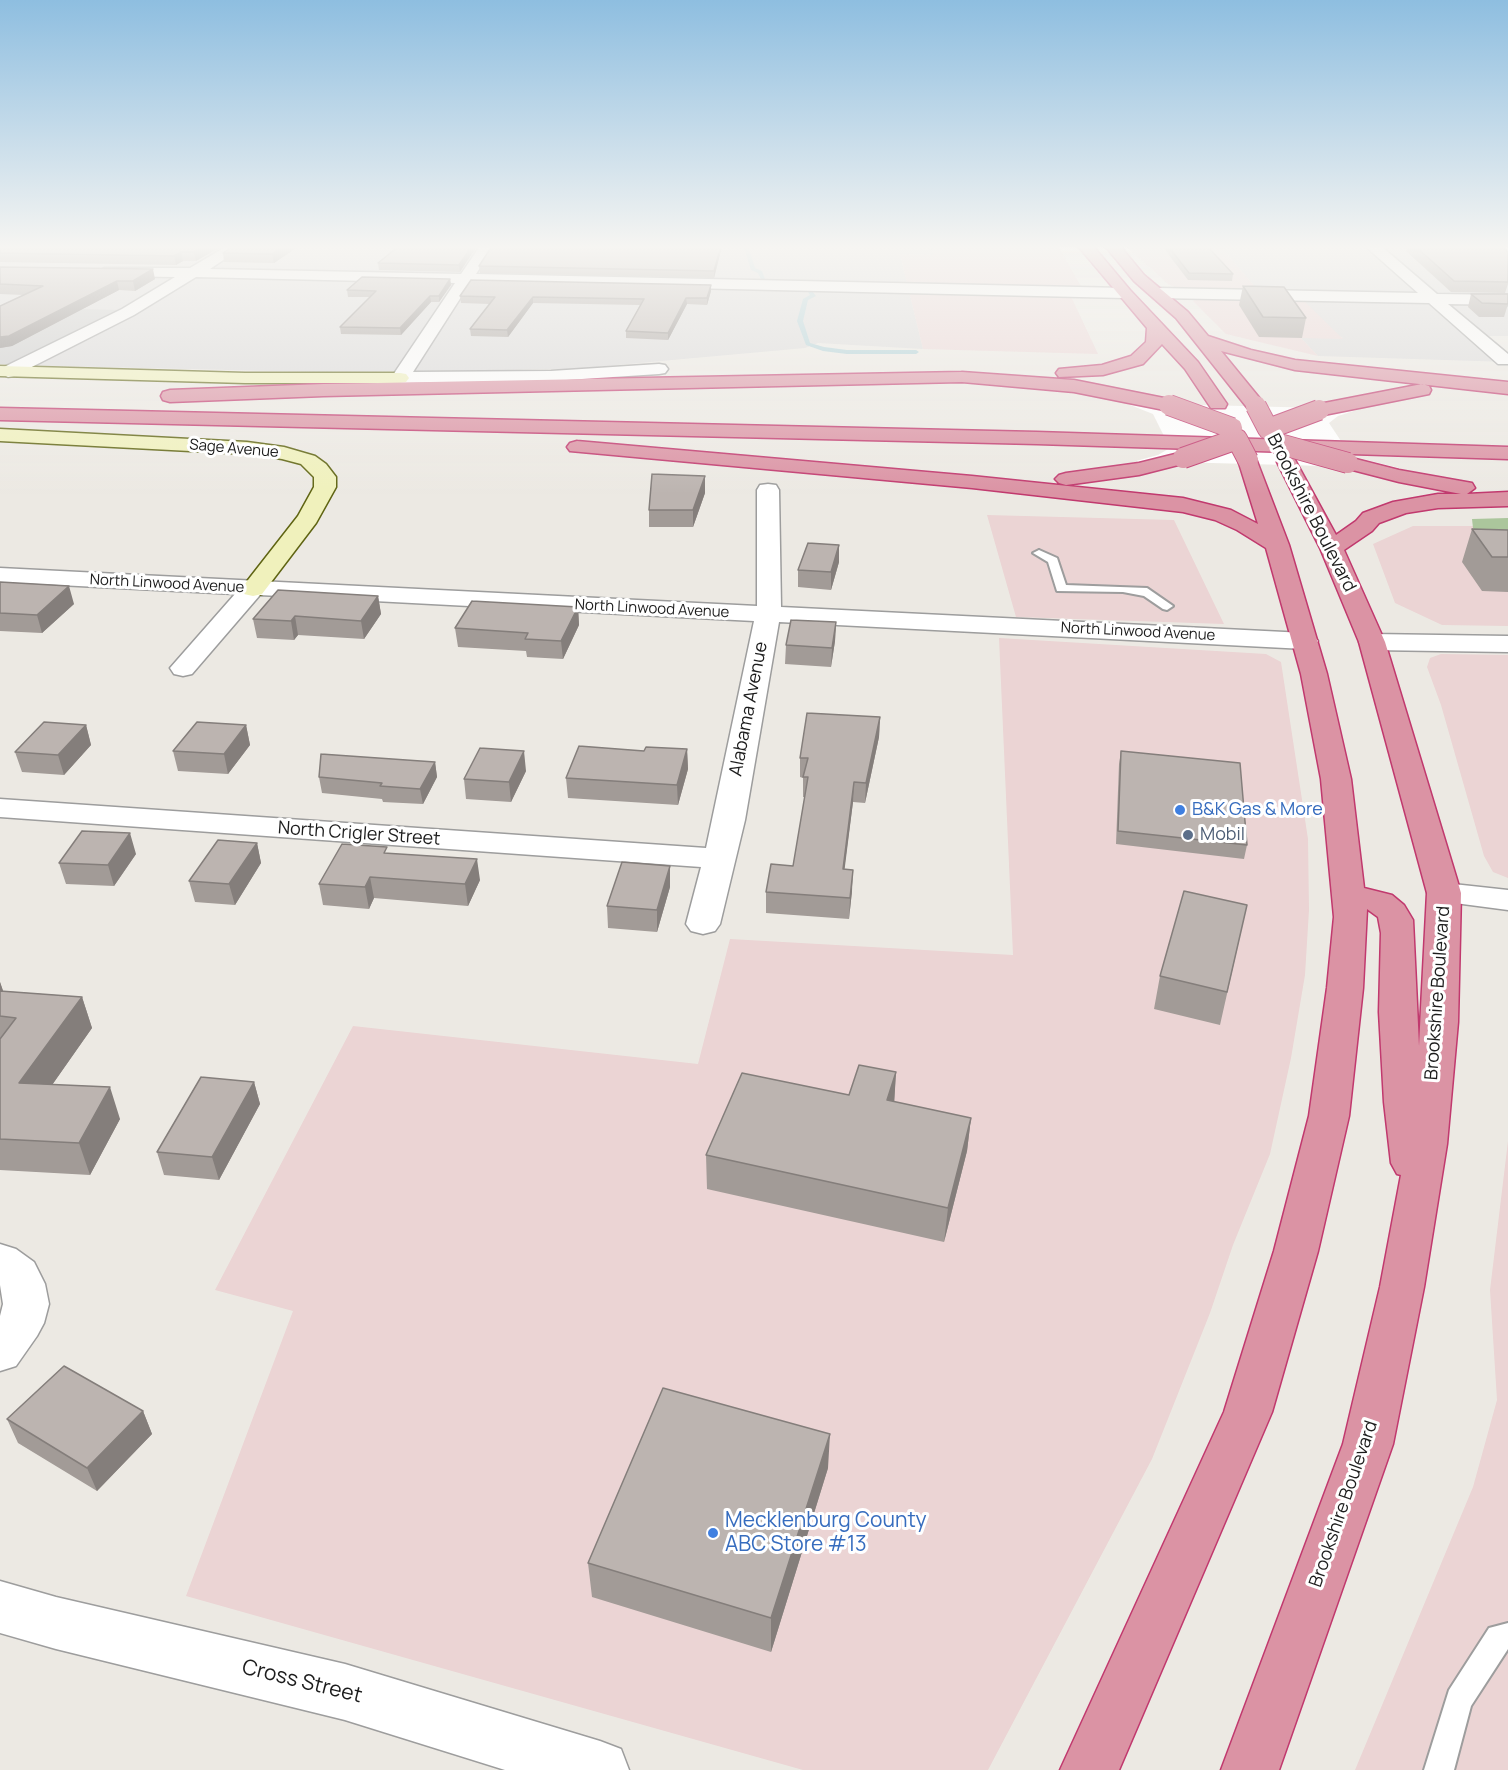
<!DOCTYPE html>
<style>
body{margin:0}
canvas{display:block;background:#ece9e3}
</style>
<canvas width="1508" height="1770"></canvas>
<script>
const ctx = document.querySelector('canvas').getContext('2d');
ctx.lineJoin = 'round';
function fill(path, color) { ctx.fillStyle = color; ctx.fill(path, 'evenodd'); }
const toPath = rows => new Path2D(rows.map(r => 'M' + r).join(''));
function strokePath(path, color, width, dash) { ctx.strokeStyle = color; ctx.lineWidth = width; ctx.lineCap = dash ? 'butt' : 'round'; ctx.setLineDash(dash || []); ctx.stroke(path); }
function drawText(font, color, halo, rows, align = 'center') {
  ctx.font = font + ' Manrope,sans-serif'; ctx.lineWidth = 6; ctx.setLineDash([]); ctx.textBaseline = 'middle'; ctx.strokeStyle = halo; ctx.fillStyle = color; for (const [text, x, y, turn = 0] of rows) {
    ctx.save(); ctx.translate(x, y); ctx.rotate((+turn || 0) * Math.PI / 180); ctx.textAlign = isNaN(turn) ? turn : align; if (halo) ctx.strokeText(text, 0, 0); ctx.fillText(text, 0, 0); ctx.restore();
  }
}
fill(toPath([
 [0,246,931,246,933,255,900,254,923,349,818,343,805,348,573,369,318,372,13,365,118,311,0,307],
 [1220,246,1487,246,1508,261,1508,336,1487,336,1508,355,1508,362,1318,356,1301,338,1343,338,1263,297]
]), '#dad9d9');
fill(toPath([
 [931,246,1058,246,1083,290,1068,290,1098,354,923,349,900,254,933,255],
 [1126,246,1220,246,1263,296,1301,298,1343,339,1301,338,1318,356,1226,334,1193,301,1198,298,1168,284],
 [987,515,1174,520,1224,624,1016,617],
 [1413,526,1508,526,1508,626,1442,625,1395,603,1373,544],
 [999,638,1266,654,1281,662,1308,839,1309,910,1305,975,1291,1058,1270,1154,1233,1245,1210,1313,1152,1459,988,1770,803,1770,186,1596,293,1311,215,1290,353,1026,698,1064,730,939,1013,955],
 [1441,654,1508,655,1508,878,1493,872,1484,856,1441,705,1427,667,1430,658],
 [1508,1141,1508,1770,1355,1770,1473,1487,1497,1400,1490,1290]
]), '#ebd4d4');
fill(toPath([
 [0,307,120,310,13,365,0,364]
]), '#cacaca');
fill(toPath([
 [1508,518,1508,573,1473,528,1472,519]
]), '#abc69c');
fill(toPath([
 [1125,403,1360,409,1338,416,1329,423,1351,456,1399,468,1136,461,1158,455,1170,448,1153,414]
]), '#fff');
fill(toPath([
 [740,246,745,246,749,249,755,268,762,271,765,279,761,279,758,273,751,270,745,251,740,246],
 [807,290,811,290,816,296,808,300,803,321,810,343,824,347,847,350,916,350,919,352,916,354,847,354,823,351,806,345,797,321,803,299,810,295,807,290]
]), '#a8cdd5');
const lane = toPath([
 [1039,550,1057,558,1066,585,1147,588,1173,606,1167,610,1163,609,1144,596,1123,592,1057,591,1048,562,1033,553,1039,550],
 [1508,1623,1508,1649,1471,1706,1454,1770,1424,1770,1449,1690,1489,1628,1508,1623]
]);
const street = toPath([
 [227,246,244,246,210,269,461,274,480,246,494,246,476,274,1124,288,1132,293,1124,298,470,283,413,372,551,371,659,364,665,365,668,369,665,373,659,374,551,381,400,383,394,382,391,378,455,283,196,277,134,315,14,376,8,377,0,373,2,368,122,309,175,277,109,276,101,271,104,268,190,268,227,246],
 [1365,246,1381,246,1437,294,1508,295,1508,305,1448,304,1508,354,1508,364,1498,364,1429,303,1158,298,1150,293,1158,288,1418,293,1365,246],
 [768,484,776,485,779,490,781,607,1305,633,1314,636,1318,641,1314,646,1305,649,779,622,745,820,720,924,715,931,703,934,691,931,686,924,701,867,0,817,0,799,706,848,754,621,260,595,192,674,183,676,174,674,170,668,235,594,0,582,0,568,757,606,757,490,760,485,768,484],
 [1372,634,1508,636,1508,652,1372,650,1363,647,1359,642,1363,637,1372,634],
 [1444,883,1508,890,1508,910,1432,900,1427,893,1432,886,1444,883],
 [0,1244,16,1249,34,1262,45,1284,49,1304,44,1323,37,1336,16,1366,0,1371,0,1316,3,1304,0,1285,0,1244],
 [0,1581,56,1597,345,1664,600,1741,621,1749,629,1770,505,1770,345,1720,56,1649,0,1633,0,1581]
]);
const secondary = toPath([
 [0,366,245,373,400,373,406,374,409,378,406,382,400,383,245,383,0,376,0,366],
 [0,429,247,442,284,447,315,456,326,464,336,477,336,487,316,523,262,594,253,596,244,594,241,589,298,516,314,487,314,477,301,464,282,459,247,454,0,441,0,429]
]);
const highway = toPath([
 [1078,246,1093,246,1130,290,1198,362,1227,404,1225,408,1211,408,1185,369,1162,344,1143,364,1103,375,1059,377,1056,373,1059,369,1102,365,1131,356,1146,342,1147,328,1078,246],
 [1105,246,1120,246,1144,275,1188,312,1208,336,1251,350,1295,360,1508,382,1508,394,1295,370,1221,351,1266,406,1263,410,1249,410,1176,318,1134,281,1105,246],
 [962,372,1074,380,1169,399,1176,401,1178,405,1176,409,1169,411,1074,392,962,382,324,396,170,402,163,400,161,396,163,392,170,390,324,384,962,372],
 [1422,384,1429,386,1431,390,1429,394,1319,416,1312,414,1309,410,1312,406,1319,404,1422,384],
 [0,408,1037,432,1508,447,1508,459,1037,444,0,420,0,408],
 [577,441,972,476,1183,498,1231,510,1258,524,1238,460,1241,456,1248,454,1255,456,1289,545,1327,674,1351,779,1364,888,1392,895,1404,905,1413,920,1419,1046,1427,893,1359,642,1320,548,1277,462,1280,458,1287,456,1294,458,1336,535,1356,521,1363,513,1393,502,1438,494,1461,494,1399,482,1341,467,1338,463,1341,459,1348,457,1399,470,1472,483,1475,488,1467,494,1508,492,1508,506,1438,508,1406,513,1379,523,1372,531,1344,550,1385,642,1461,893,1458,1022,1447,1144,1424,1287,1393,1444,1279,1770,1221,1770,1343,1444,1380,1287,1401,1175,1397,1174,1391,1163,1384,1102,1379,1012,1381,933,1378,917,1367,909,1363,988,1349,1116,1318,1251,1272,1412,1119,1770,1060,1770,1224,1412,1274,1251,1309,1116,1327,988,1334,917,1321,779,1301,674,1266,548,1237,530,1215,520,1183,512,972,488,570,451,567,447,570,443,577,441],
 [1183,452,1190,454,1193,458,1190,462,1139,475,1066,485,1059,483,1055,479,1059,475,1066,473,1139,463,1183,452]
]);
strokePath(lane, '#9d9d9d', 4);
strokePath(street, '#9d9d9d', 3);
strokePath(secondary, '#5f6412', 3);
strokePath(highway, '#c1396e', 3);
fill(lane, '#fff');
fill(street, '#fff');
fill(secondary, '#f0f1bc');
fill(highway, '#db93a4');
const highwayBridge = toPath([
 [1169,405,1232,428],
 [1256,406,1268,429,1319,410],
 [1276,443,1348,463],
 [1183,458,1237,439,1248,460]
]);
strokePath(highwayBridge, '#c1396e', 22, []);
strokePath(highwayBridge, '#db93a4', 20);
fill(toPath([
 [0,246,222,246,196,261,183,261,176,265,0,262],
 [233,246,299,246,274,263,224,262,223,253],
 [399,246,477,246,460,272,379,270,378,263],
 [492,246,722,246,714,278,480,273,479,266],
 [1162,246,1207,246,1233,274,1232,281,1188,280],
 [1407,246,1502,246,1508,252,1508,284,1505,293,1451,292,1406,251],
 [0,267,155,279,135,291,119,290,12,346,0,348,0,306,24,295,0,294],
 [450,279,451,285,439,302,431,302,401,335,341,334,340,327,370,297,348,297,347,290],
 [711,285,711,291,707,305,687,304,668,340,626,338,626,331,640,305,533,303,508,337,471,336,470,329,490,304,461,303,460,296],
 [1243,286,1306,318,1302,338,1259,337,1239,305],
 [1471,294,1508,304,1504,317,1479,317,1468,307],
 [705,493,693,527,649,527,649,510],
 [1472,529,1508,530,1508,592,1482,591,1462,562],
 [839,545,839,562,831,590,798,587,798,570],
 [0,582,74,604,42,633,0,631],
 [378,596,381,614,364,639,298,635,294,640,257,638,253,619],
 [578,607,579,625,563,659,527,657,526,651,458,647,455,628],
 [836,622,835,641,831,667,785,664,786,645],
 [880,717,879,737,865,803,853,802,844,870,852,891,849,919,766,913,766,892,793,866,805,797,803,797,803,778,800,777,800,758],
 [86,725,91,745,64,775,22,772,15,752],
 [246,725,250,745,228,774,178,771,173,751],
 [687,749,688,769,678,805,568,798,566,778,644,751],
 [1121,751,1247,845,1244,859,1116,844,1119,764],
 [435,762,437,777,423,804,383,802,382,799,322,793,319,777],
 [526,771,511,802,466,799,464,779],
 [257,843,261,863,235,905,195,902,189,881],
 [388,853,480,880,468,906,374,898,369,909,323,905,319,884],
 [136,854,114,886,66,884,59,863],
 [670,887,657,932,608,928,607,906],
 [1247,905,1220,1025,1154,1009,1160,976],
 [0,982,3,991,82,997,92,1028,52,1085,120,1119,90,1175,0,1170],
 [896,1072,894,1102,971,1118,967,1151,944,1242,707,1189,706,1155,849,1095],
 [254,1082,260,1104,219,1180,164,1175,157,1152],
 [143,1411,152,1434,97,1491,18,1443,7,1419],
 [828,1468,771,1652,592,1597,588,1563]
]), '#a29b97');
fill(toPath([
 [205,246,222,246,196,261,194,252],
 [284,246,299,246,274,263,272,254],
 [472,246,477,246,460,272,459,265],
 [721,246,722,246,714,278,714,271],
 [181,252,183,261,176,265,174,256],
 [153,269,155,279,135,291,133,281],
 [450,279,451,285,439,302,439,296],
 [117,281,119,290,12,346,0,348,0,337],
 [711,285,711,291,707,305,707,298],
 [430,296,431,302,401,335,400,328],
 [533,297,533,303,508,337,507,330],
 [686,298,687,304,668,340,668,333],
 [705,476,705,493,693,527,693,510],
 [839,545,839,562,831,590,831,572],
 [69,586,74,604,42,633,37,615],
 [378,596,381,614,364,639,361,621],
 [578,607,579,625,563,659,561,641],
 [295,616,298,635,294,640,291,621],
 [836,622,835,641,831,667,832,648],
 [880,717,879,737,865,803,866,783],
 [86,725,91,745,64,775,58,755],
 [246,725,250,745,228,774,224,754],
 [687,749,688,769,678,805,677,785],
 [524,751,526,771,511,802,509,782],
 [435,762,437,777,423,804,420,789],
 [854,782,853,802,842,890,843,869],
 [130,833,136,854,114,886,108,865],
 [257,843,261,863,235,905,229,884],
 [477,859,480,880,468,906,465,884],
 [670,866,670,887,657,932,657,910],
 [853,870,852,891,849,919,850,898],
 [370,877,374,898,369,909,365,887],
 [0,982,10,1011,0,1014],
 [82,997,92,1028,31,1115,19,1083],
 [896,1072,894,1106,887,1100],
 [254,1082,260,1104,219,1180,212,1157],
 [110,1087,120,1119,90,1175,79,1143],
 [971,1118,967,1151,944,1242,948,1208],
 [143,1411,152,1434,97,1491,87,1468],
 [830,1434,828,1468,771,1652,771,1618]
]), '#847e7b');
const building = toPath([
 [0,246,205,246,194,252,181,252,174,256,0,253,0,246],
 [233,246,284,246,272,254,223,253,233,246],
 [399,246,472,246,459,265,378,263,399,246],
 [492,246,721,246,714,271,479,266,492,246],
 [1168,246,1207,246,1233,274,1189,273,1168,246],
 [1415,246,1502,246,1508,252,1508,282,1454,281,1415,246],
 [0,267,153,269,133,281,117,281,9,336,0,337,0,306,43,286,0,284,0,267],
 [362,277,450,279,439,296,430,296,400,328,340,327,376,291,347,290,362,277],
 [471,280,711,285,707,298,686,298,668,333,626,331,644,299,533,297,507,330,470,329,495,297,460,296,471,280],
 [1243,286,1284,287,1306,318,1263,317,1243,286],
 [1471,294,1508,294,1508,304,1482,303,1471,294],
 [652,474,705,476,693,510,649,510,652,474],
 [1472,529,1508,530,1508,557,1492,557,1472,529],
 [808,543,839,545,831,572,798,570,808,543],
 [0,582,69,586,37,615,0,613,0,582],
 [278,590,378,596,361,621,295,616,291,621,253,619,278,590],
 [472,601,578,607,561,641,525,639,528,633,455,628,472,601],
 [791,620,836,622,832,648,786,645,791,620],
 [807,713,880,717,866,783,854,782,843,869,853,870,850,898,766,892,771,864,793,866,808,777,803,777,808,758,800,758,807,713],
 [44,722,86,725,58,755,15,752,44,722],
 [197,722,246,725,224,754,173,751,197,722],
 [579,746,644,751,646,747,687,749,677,785,566,778,579,746],
 [480,748,524,751,509,782,464,779,480,748],
 [1121,751,1240,763,1247,845,1118,831,1121,751],
 [321,754,435,762,420,789,380,786,382,783,319,777,321,754],
 [82,831,130,833,108,865,59,863,82,831],
 [218,840,257,843,229,884,189,881,218,840],
 [342,844,387,847,384,853,477,859,465,884,370,877,365,887,319,884,342,844],
 [622,862,670,866,657,910,607,906,622,862],
 [1184,891,1247,905,1227,992,1160,976,1184,891],
 [0,991,82,997,19,1083,110,1087,79,1143,0,1139,0,1039,16,1018,0,1016,0,991],
 [859,1065,896,1072,887,1100,971,1118,948,1208,706,1155,742,1073,849,1095,859,1065],
 [201,1077,254,1082,212,1157,157,1152,201,1077],
 [64,1366,143,1411,87,1468,7,1419,64,1366],
 [663,1388,830,1434,771,1618,588,1563,663,1388]
]);
fill(building, '#bcb4b0');
strokePath(building, '#847e7b', 1.5);
const sky = ctx.createLinearGradient(0, 0, 0, 494);
sky.addColorStop(0, '#8ebee0');
sky.addColorStop(0.5, '#f6f5f2');
sky.addColorStop(1, '#f6f5f200');
ctx.fillStyle = sky;
ctx.fillRect(0, 0, 1508, 494);
for (const [x, y, r, color] of [
 [1180,810,6,"#3f7fe0"],
 [1188,835,6,"#5c6f8a"],
 [713,1533,6,"#3f7fe0"]
]) { const dot = new Path2D(); dot.arc(x, y, r, 0, 2 * Math.PI); ctx.fillStyle = color; ctx.fill(dot); strokePath(dot, '#fff', 2); }
drawText('15px', '#1c1c1c', '#fff', [
 ["Sage Avenue",234,449,5],
 ["North Linwood Avenue",167,584,3],
 ["North Linwood Avenue",652,609,3],
 ["North Linwood Avenue",1138,632,3]
]);
drawText('18px', '#1c1c1c', '#fff', [
 ["Brookshire Boulevard",1311,513,63],
 ["Alabama Avenue",749,709,-79],
 ["North Crigler Street",359,834,4],
 ["Brookshire Boulevard",1438,993,-86],
 ["Brookshire Boulevard",1344,1504,-71]
]);
drawText('18px', '#366cbe', '#fff', [
 ["B&K Gas & More",1192,810]
], 'left');
drawText('18px', '#4e5e75', '#fff', [
 ["Mobil",1200,835]
], 'left');
drawText('21px', '#366cbe', '#fff', [
 ["Mecklenburg County",725,1521],
 ["ABC Store #13",725,1545]
], 'left');
drawText('21px', '#1c1c1c', '#fff', [
 ["Cross Street",302,1682,14]
]);
</script>
